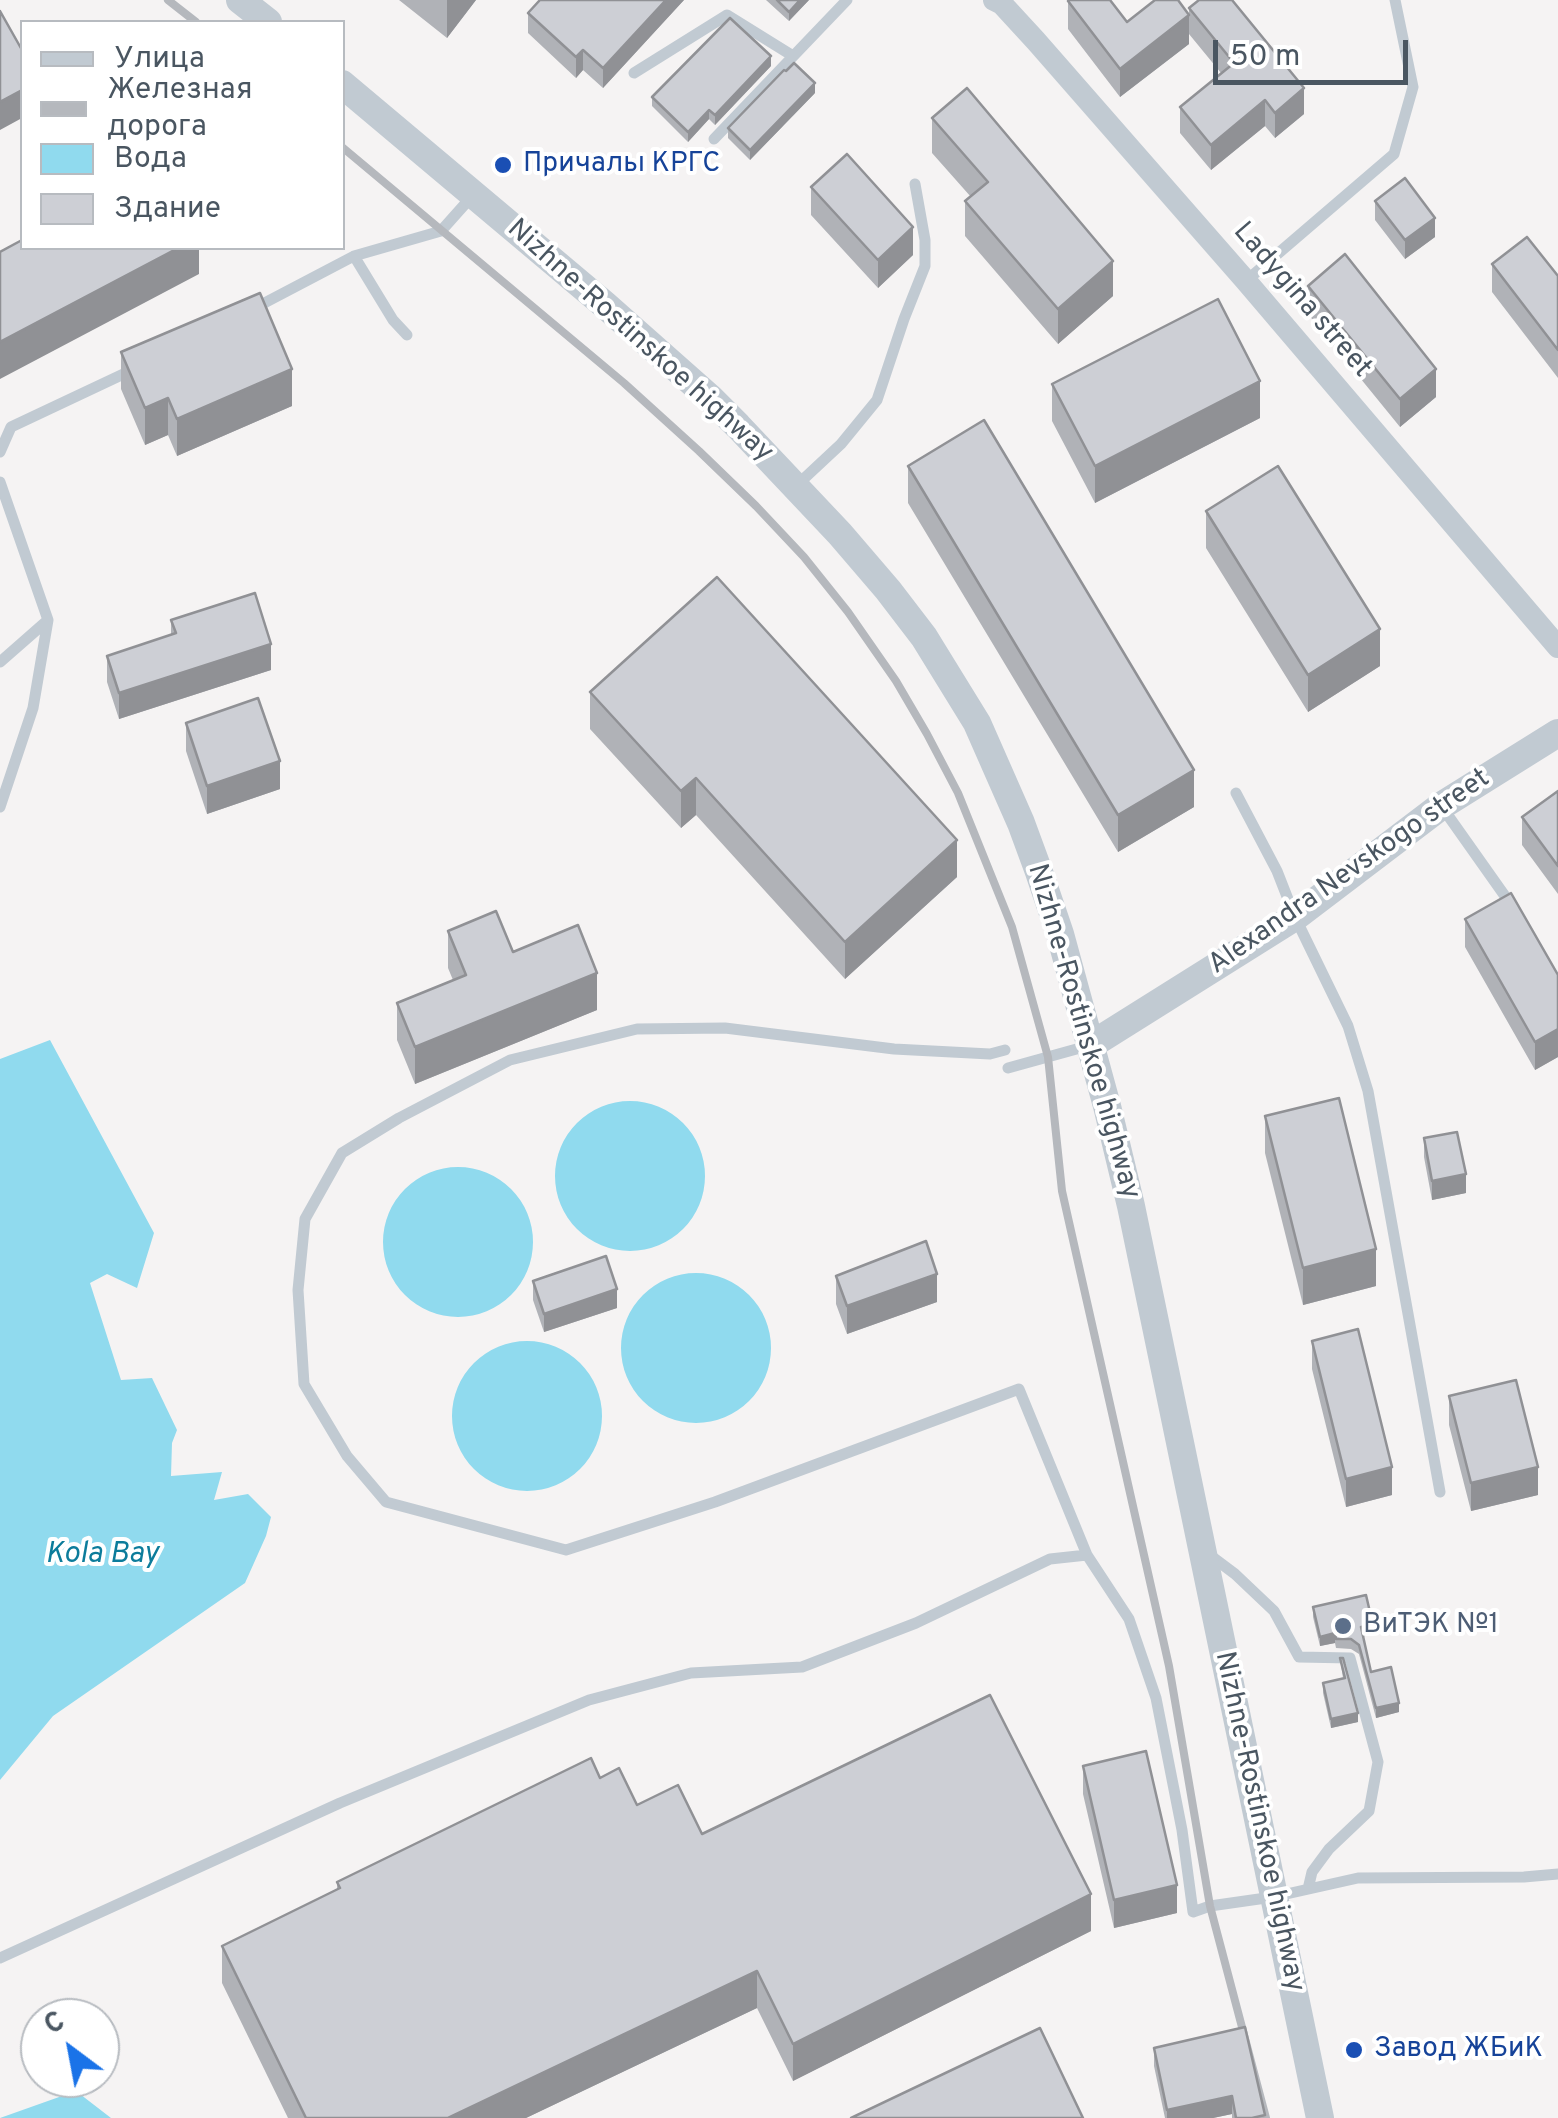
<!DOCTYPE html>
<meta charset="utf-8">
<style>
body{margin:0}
#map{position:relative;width:1558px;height:2118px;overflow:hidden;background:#f5f3f3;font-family:Overpass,sans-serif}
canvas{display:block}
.legend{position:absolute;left:20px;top:20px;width:325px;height:230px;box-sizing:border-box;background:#fff;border:2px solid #b7bbc0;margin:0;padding:12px 18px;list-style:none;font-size:30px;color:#4a5661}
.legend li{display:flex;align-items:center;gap:20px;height:50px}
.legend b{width:50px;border:2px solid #b7bbc0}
.north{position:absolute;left:20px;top:1998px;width:100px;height:100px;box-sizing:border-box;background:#fff;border:2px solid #b7bbc0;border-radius:50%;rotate:328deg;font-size:28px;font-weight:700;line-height:40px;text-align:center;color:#4a5661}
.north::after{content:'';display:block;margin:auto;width:35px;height:45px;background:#1a73e8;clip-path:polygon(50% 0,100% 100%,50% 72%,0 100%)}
.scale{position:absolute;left:1213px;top:40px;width:195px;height:45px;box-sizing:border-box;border:5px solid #4a5661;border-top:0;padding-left:12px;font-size:30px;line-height:35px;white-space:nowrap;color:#4a5661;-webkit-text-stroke:8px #fff;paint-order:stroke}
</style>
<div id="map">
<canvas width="1558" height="2118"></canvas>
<ul class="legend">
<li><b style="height:12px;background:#c1cad2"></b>Улица</li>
<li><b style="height:12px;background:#b5b8bd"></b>Железная дорога</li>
<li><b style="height:28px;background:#90daee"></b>Вода</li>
<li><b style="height:28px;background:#cdcfd5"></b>Здание</li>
</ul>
<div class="north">С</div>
<div class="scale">50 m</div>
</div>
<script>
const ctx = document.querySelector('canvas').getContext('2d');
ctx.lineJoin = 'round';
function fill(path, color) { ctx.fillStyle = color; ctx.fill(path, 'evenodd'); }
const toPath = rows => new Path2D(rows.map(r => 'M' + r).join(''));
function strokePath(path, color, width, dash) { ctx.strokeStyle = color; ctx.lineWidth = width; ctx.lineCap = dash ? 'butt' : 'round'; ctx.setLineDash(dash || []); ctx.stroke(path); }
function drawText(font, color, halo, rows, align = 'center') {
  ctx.font = font + ' Overpass,sans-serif'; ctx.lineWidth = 8; ctx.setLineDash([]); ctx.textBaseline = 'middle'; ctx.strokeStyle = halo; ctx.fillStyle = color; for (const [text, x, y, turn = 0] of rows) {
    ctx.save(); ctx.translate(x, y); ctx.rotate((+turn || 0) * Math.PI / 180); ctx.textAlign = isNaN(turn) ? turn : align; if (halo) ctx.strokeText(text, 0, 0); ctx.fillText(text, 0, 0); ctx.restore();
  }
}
fill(toPath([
 [50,1040,154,1233,137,1288,107,1274,90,1283,121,1380,152,1378,177,1430,172,1443,171,1476,222,1472,214,1500,248,1494,271,1517,266,1536,245,1583,53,1716,0,1780,0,1059],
 '555 1176a75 75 0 1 1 150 0a75 75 0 1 1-150 0Z',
 '383 1242a75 75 0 1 1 150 0a75 75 0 1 1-150 0Z',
 '621 1348a75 75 0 1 1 150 0a75 75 0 1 1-150 0Z',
 '452 1416a75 75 0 1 1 150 0a75 75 0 1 1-150 0Z',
 [76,2091,111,2118,0,2118]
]), '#90daee');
strokePath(toPath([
 [634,73,727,15,793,56],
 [714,139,847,0],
 [354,256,393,320,407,335],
 [1246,281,1394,154,1413,87,1395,0],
 [251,310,354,256,441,231,474,194],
 [0,452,11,427,132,370],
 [0,482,48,620,33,708,0,807],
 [796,486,841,444,877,400,904,319,925,266,925,240,915,184],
 [0,662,48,620],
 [1236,793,1277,871,1295,917,1348,1026,1368,1091,1440,1492],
 [1442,807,1512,906],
 [1005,1050,990,1054,894,1049,725,1028,637,1029,510,1060,399,1118,342,1153,305,1219,298,1290,304,1384,347,1456,386,1502,566,1550,715,1502,1019,1389,1087,1555,1129,1619,1156,1698,1182,1830,1193,1912,1210,1906,1273,1897,1358,1878,1524,1877,1558,1874],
 [1008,1068,1091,1045],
 [1207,1553,1235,1574,1274,1611,1299,1657,1350,1658,1378,1762,1369,1811,1329,1849,1312,1872,1308,1889],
 [0,1958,340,1803,589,1700,691,1673,802,1667,916,1623,1050,1559,1087,1555]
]), '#c1cad2', 11);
strokePath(toPath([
 [994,0,1002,4,1036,41,1246,281,1558,647]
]), '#c1cad2', 22);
strokePath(toPath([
 [240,0,268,22],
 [342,84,605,305,710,398,738,426,840,534,888,590,924,637,977,723,1021,823,1039,872,1060,934,1107,1106,1131,1206,1320,2118],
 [1091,1045,1295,917,1441,806,1558,733]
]), '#c1cad2', 28);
strokePath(toPath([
 [168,0,196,22],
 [342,147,624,383,699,451,756,506,804,557,848,612,896,681,927,734,958,793,1012,927,1048,1057,1062,1191,1169,1666,1210,1906,1266,2118]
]), '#b5b8bd', 8);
fill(toPath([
 [399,0,476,0,447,38],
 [540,0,684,0,603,88,583,70,576,78,528,33,528,13],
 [766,0,809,0,789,21],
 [1068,1,1127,22,1189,15,1189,8,1304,114,1275,138,1265,126,1211,170,1180,133,1180,107,1221,73,1189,34,1189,44,1120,97,1068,29],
 [771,66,715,125,709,119,688,142,652,106,652,97],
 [815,93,750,160,728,138,728,128],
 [932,118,1113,296,1058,344,965,236,965,201,971,197,932,153],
 [811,187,913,255,878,288,811,215],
 [1375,201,1435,237,1405,259,1375,220],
 [1492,264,1558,276,1558,378,1492,292],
 [1308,286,1436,397,1400,427,1308,314],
 [121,352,292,406,177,456,168,435,145,445,121,389],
 [1052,384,1260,418,1095,503,1052,421],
 [908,466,1194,807,1118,852,908,503],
 [1206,511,1380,666,1308,712,1206,548],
 [171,620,271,670,119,719,107,682,107,656,171,635],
 [590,692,957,877,845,979,696,815,681,828,590,729],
 [186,723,280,789,207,814,186,751],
 [1558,791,1558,894,1522,845,1522,817],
 [1465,919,1558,975,1558,1057,1535,1070,1465,947],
 [448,931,513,952,597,1010,415,1084,397,1040,397,1003,453,980,448,968],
 [1265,1116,1376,1286,1303,1305,1265,1153],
 [1424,1138,1466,1193,1432,1200,1424,1157],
 [836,1276,937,1302,847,1334,836,1304],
 [533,1281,617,1308,544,1332,533,1300],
 [1312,1341,1392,1495,1346,1507,1312,1369],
 [1449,1396,1538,1495,1471,1511,1449,1425],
 [1313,1607,1373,1634,1363,1636,1371,1672,1399,1712,1376,1718,1359,1654,1351,1649,1336,1648,1335,1643,1320,1646,1313,1617],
 [1340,1658,1358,1722,1331,1728,1323,1693,1323,1683,1343,1678],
 [1083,1766,1177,1913,1114,1928,1083,1794],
 [600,1778,637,1805,702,1834,1091,1931,793,2081,757,2008,526,2118,288,2118,222,1983,222,1946,337,1889,337,1882],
 [1154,2048,1265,2118,1232,2118,1232,2114,1213,2118,1165,2118,1154,2066]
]), '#b0b2b7');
fill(toPath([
 [447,0,476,0,447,38],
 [666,0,684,0,603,88,603,68],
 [800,0,809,0,789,21,789,12],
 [1189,15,1189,44,1120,97,1120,69],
 [583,50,583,70,576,78,576,57],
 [771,56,771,66,715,125,715,115],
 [815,83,815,93,750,160,750,150],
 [1304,88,1304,114,1275,138,1275,113],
 [22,90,22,118,0,130,0,102],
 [1265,100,1265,126,1211,170,1211,145],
 [709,110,709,119,688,142,688,132],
 [1435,218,1435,237,1405,259,1405,240],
 [913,227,913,255,878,288,878,260],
 [178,248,199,248,199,274,0,379,0,342],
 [1113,261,1113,296,1058,344,1058,309],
 [292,369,292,406,177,456,177,419],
 [1436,369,1436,397,1400,427,1400,399],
 [1260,381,1260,418,1095,503,1095,466],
 [168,398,168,435,145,445,145,408],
 [1380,629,1380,666,1308,712,1308,675],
 [271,644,271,670,119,719,119,693],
 [280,761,280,789,207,814,207,786],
 [1194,770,1194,807,1118,852,1118,815],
 [696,778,696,815,681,828,681,791],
 [957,840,957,877,845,979,845,942],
 [597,973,597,1010,415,1084,415,1047],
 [1558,1029,1558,1057,1535,1070,1535,1042],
 [1466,1174,1466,1193,1432,1200,1432,1181],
 [1376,1249,1376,1286,1303,1305,1303,1268],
 [937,1274,937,1302,847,1334,847,1306],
 [617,1289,617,1308,544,1332,544,1314],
 [1392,1467,1392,1495,1346,1507,1346,1479],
 [1538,1467,1538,1495,1471,1511,1471,1483],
 [1373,1625,1373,1634,1361,1637,1361,1627],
 [1335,1633,1335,1643,1320,1646,1320,1637],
 [1399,1703,1399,1712,1376,1718,1376,1708],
 [1358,1713,1358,1722,1331,1728,1331,1719],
 [1177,1885,1177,1913,1114,1928,1114,1900],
 [1091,1894,1091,1931,793,2081,793,2044],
 [757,1971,757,2008,526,2118,448,2118],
 [1232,2096,1232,2114,1213,2118,1167,2118,1167,2110]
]), '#909195');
const building = toPath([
 [540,0,666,0,603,68,583,50,576,57,528,13,540,0],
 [777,0,800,0,789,12,777,0],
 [1069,0,1110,0,1127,22,1155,0,1178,0,1189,15,1120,69,1068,1,1069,0],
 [1199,0,1232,0,1304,88,1275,113,1265,100,1211,145,1180,107,1234,63,1189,8,1199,0],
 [0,11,22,50,22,90,0,102,0,11],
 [730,18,771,56,715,115,709,110,688,132,652,97,730,18],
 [794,63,815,83,750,150,728,128,784,70,786,71,794,63],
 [967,88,1113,261,1058,309,965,201,988,182,932,118,967,88],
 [847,154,913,227,878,260,811,187,847,154],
 [1405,178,1435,218,1405,240,1375,201,1405,178],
 [1527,237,1558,276,1558,350,1492,264,1527,237],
 [22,240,22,248,178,248,0,342,0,252,22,240],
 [1345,254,1436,369,1400,399,1308,286,1345,254],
 [260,293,292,369,177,419,168,398,145,408,121,352,260,293],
 [1218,299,1260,381,1095,466,1052,384,1218,299],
 [984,420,1194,770,1118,815,908,466,984,420],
 [1278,466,1380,629,1308,675,1206,511,1278,466],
 [717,577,957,840,845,942,696,778,681,791,590,692,717,577],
 [255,593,271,644,119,693,107,656,176,633,171,620,255,593],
 [258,698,280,761,207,786,186,723,258,698],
 [1558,791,1558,866,1522,817,1558,791],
 [1511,893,1558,975,1558,1029,1535,1042,1465,919,1511,893],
 [496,911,513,952,578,925,597,973,415,1047,397,1003,466,975,448,931,496,911],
 [1339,1098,1376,1249,1303,1268,1265,1116,1339,1098],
 [1457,1132,1466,1174,1432,1181,1424,1138,1457,1132],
 [926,1241,937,1274,847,1306,836,1276,926,1241],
 [606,1256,617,1289,544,1314,533,1281,606,1256],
 [1358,1329,1392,1467,1346,1479,1312,1341,1358,1329],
 [1516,1380,1538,1467,1471,1483,1449,1396,1516,1380],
 [1366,1595,1373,1625,1361,1627,1371,1672,1391,1667,1399,1703,1376,1708,1359,1645,1351,1639,1336,1639,1335,1633,1320,1637,1313,1607,1366,1595],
 [1340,1658,1343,1658,1358,1713,1331,1719,1323,1683,1345,1678,1340,1658],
 [990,1695,1091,1894,793,2044,757,1971,448,2118,306,2118,222,1946,340,1888,337,1882,591,1758,600,1778,619,1768,637,1805,678,1785,702,1834,990,1695],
 [1146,1751,1177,1885,1114,1900,1083,1766,1146,1751],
 [1245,2027,1265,2115,1252,2118,1236,2118,1232,2096,1167,2110,1154,2048,1245,2027],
 [1040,2028,1083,2118,851,2118,1040,2028]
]);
fill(building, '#cdcfd5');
strokePath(building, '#909195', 2.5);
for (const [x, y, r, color] of [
 [503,165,10,"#1a4fb4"],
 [1343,1626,10,"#5c6f8a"],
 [1354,2050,10,"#1a4fb4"]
]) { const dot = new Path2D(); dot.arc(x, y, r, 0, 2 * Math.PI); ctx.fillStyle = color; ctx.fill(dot); strokePath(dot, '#fff', 4); }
drawText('28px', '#164399', '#fff', [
 ["Причалы КРГС",523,165],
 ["Завод ЖБиК",1374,2050]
], 'left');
drawText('28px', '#4a5661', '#fff', [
 ["Ladygina street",1301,301,49],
 ["Nizhne-Rostinskoe highway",639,342,42],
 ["Alexandra Nevskogo street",1350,873,-35],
 ["Nizhne-Rostinskoe highway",1082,1032,74],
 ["Nizhne-Rostinskoe highway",1258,1822,78]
]);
drawText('28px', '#4e5e75', '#fff', [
 ["ВиТЭК №1",1363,1626]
], 'left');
drawText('italic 30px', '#0c7c9b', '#fff', [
 ["Kola Bay",102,1556]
]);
</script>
